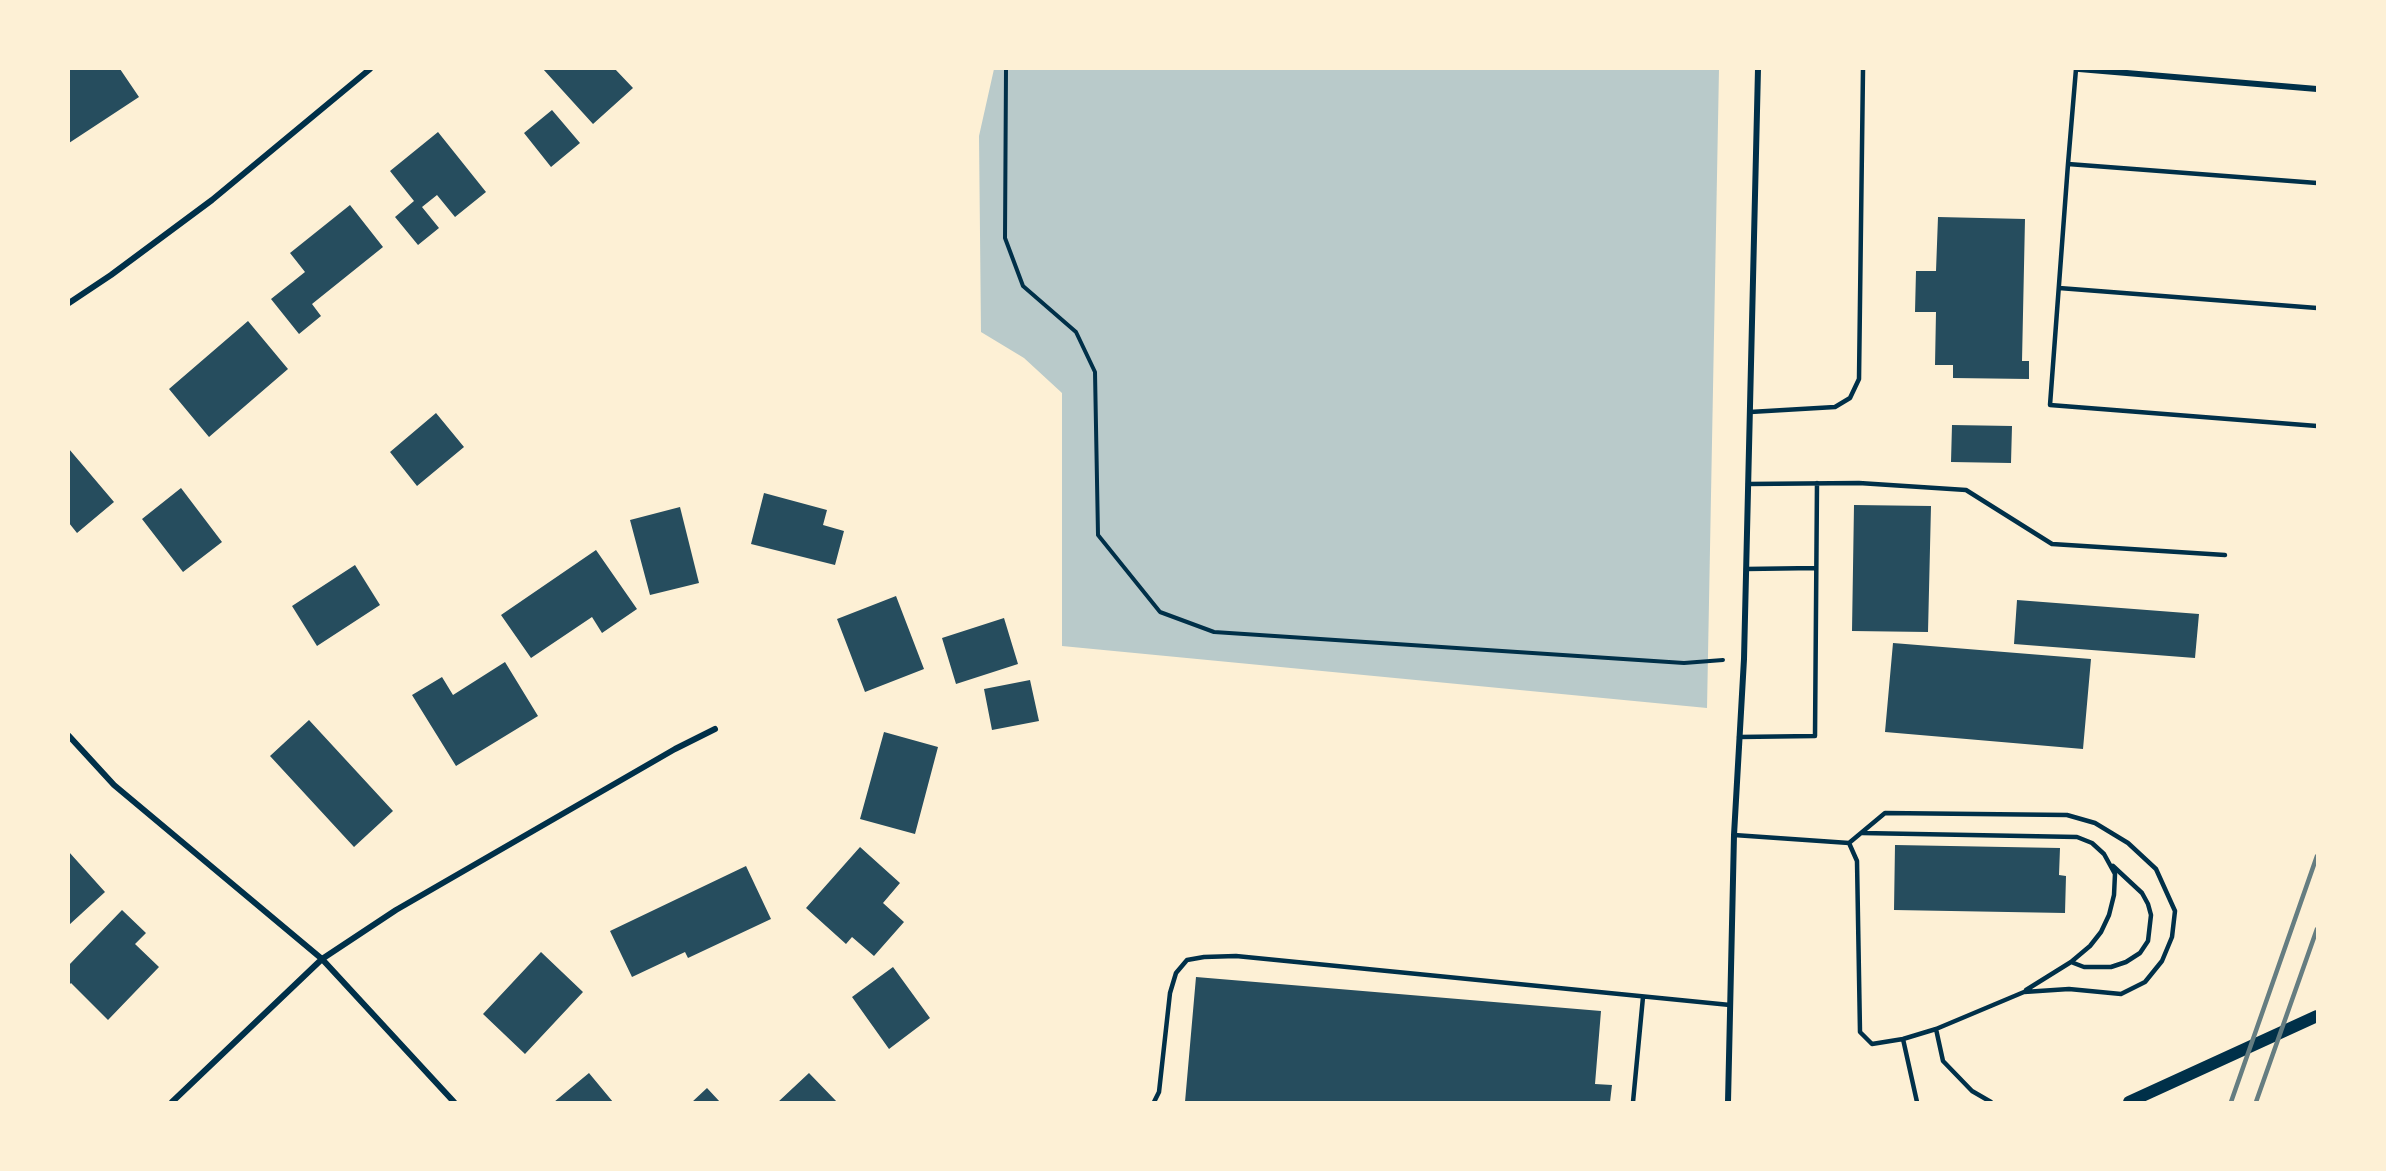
<!DOCTYPE html>
<style>
body{margin:0}
#map{position:relative;width:2386px;height:1171px;overflow:hidden;background:#fdf0d5;font-family:Raleway,sans-serif}
canvas{display:block}
.frame{position:absolute;inset:0;border:70px solid #fdf0d5;pointer-events:none}
</style>
<div id="map">
<canvas width="2386" height="1171"></canvas>
<div class="frame"></div>
</div>
<script>
const ctx = document.querySelector('canvas').getContext('2d');
ctx.lineJoin = 'round';
function fill(path, color) { ctx.fillStyle = color; ctx.fill(path, 'evenodd'); }
const toPath = rows => new Path2D(rows.map(r => 'M' + r).join(''));
function strokePath(path, color, width, dash) { ctx.strokeStyle = color; ctx.lineWidth = width; ctx.lineCap = dash ? 'butt' : 'round'; ctx.setLineDash(dash || []); ctx.stroke(path); }
fill(toPath([
 [994,69,1719,69,1707,708,1062,646,1062,393,1024,358,981,332,979,136]
]), '#b9caca');
fill(toPath([
 [69,69,120,69,139,97,69,143],
 [543,69,615,69,633,88,593,124],
 [552,110,580,143,551,167,524,133],
 [438,132,486,192,455,217,437,195,422,207,439,228,418,245,395,217,414,201,390,171],
 [350,205,383,247,312,304,321,316,299,334,271,299,305,272,290,253],
 [1938,217,2025,219,2022,361,2029,361,2029,379,1953,378,1953,365,1935,365,1936,312,1915,312,1916,271,1936,271],
 [248,321,288,369,209,437,169,389],
 [436,413,464,447,417,486,390,452],
 [1952,425,2012,426,2011,463,1951,462],
 [69,449,114,502,77,533,69,523],
 [181,488,222,542,183,572,142,519],
 [764,493,827,510,823,525,844,531,835,565,751,544],
 [1854,505,1931,506,1928,632,1852,631],
 [680,507,699,583,650,595,630,520],
 [596,550,637,609,602,633,592,617,531,658,501,615],
 [355,565,380,605,317,646,292,606],
 [896,596,924,669,865,692,837,619],
 [2017,600,2199,614,2195,658,2014,644],
 [1004,618,1018,664,956,684,942,638],
 [1893,643,2091,659,2083,749,1885,732],
 [505,662,538,716,456,766,412,695,442,677,453,695],
 [1030,680,1039,721,992,730,984,689],
 [309,720,393,811,354,847,270,756],
 [884,732,938,747,915,834,860,819],
 [1895,845,2060,848,2059,875,2066,876,2065,913,1894,910],
 [860,847,900,883,883,903,904,922,874,956,852,937,846,944,806,908],
 [69,852,105,892,69,925],
 [746,866,771,919,688,958,685,952,632,977,610,931],
 [122,910,146,933,135,944,159,967,108,1020,71,983,69,985,69,965],
 [541,952,583,992,525,1054,483,1014],
 [893,967,930,1018,889,1049,852,997],
 [1196,977,1601,1011,1595,1084,1612,1085,1610,1102,1185,1102],
 [589,1073,613,1102,554,1102],
 [809,1073,837,1102,778,1102],
 [707,1088,720,1102,692,1102]
]), '#264d5e');
strokePath(toPath([
 [1006,69,1005,238,1023,286,1076,332,1095,372,1098,535,1160,612,1214,632,1684,663,1723,660]
]), '#003049', 4);
strokePath(toPath([
 [2068,164,2076,69],
 [2317,183,2068,164,2050,405,2317,426],
 [2059,288,2317,308],
 [1750,412,1835,407,1850,398,1859,379,1863,69],
 [1748,484,1859,483,1966,490,2052,544,2225,555],
 [1746,569,1816,568],
 [1739,737,1815,736,1817,483],
 [1862,833,2077,837,2092,843,2104,854,2115,874,2114,895,2109,915,2101,932,2090,946,2071,962,2026,990],
 [1734,835,1849,843,1885,813,2067,815,2095,823,2128,843,2156,869,2175,911,2172,937,2162,961,2145,982,2121,994,2069,989,2024,992,1936,1029,1903,1039,1872,1044,1860,1032,1857,861,1849,843],
 [2071,962,2084,967,2111,967,2126,962,2140,953,2148,941,2151,915,2148,904,2142,893,2113,866],
 [1936,1029,1943,1061,1972,1091,1991,1102],
 [1903,1039,1917,1102],
 [1154,1102,1159,1092,1170,993,1176,973,1187,960,1204,957,1236,956,1730,1005],
 [1633,1102,1643,997]
]), '#003049', 4.5);
strokePath(toPath([
 [2079,69,2317,89],
 [69,303,111,275,212,200,370,69],
 [69,736,114,785,322,959,454,1102],
 [172,1102,322,959,396,910,675,749,715,729],
 [1728,1102,1734,835,1744,659,1758,69]
]), '#003049', 6);
strokePath(toPath([
 [2129,1102,2317,1016]
]), '#003049', 12);
strokePath(toPath([
 [2231,1102,2317,856],
 [2256,1102,2317,929]
]), '#657d81', 4.5);
</script>
